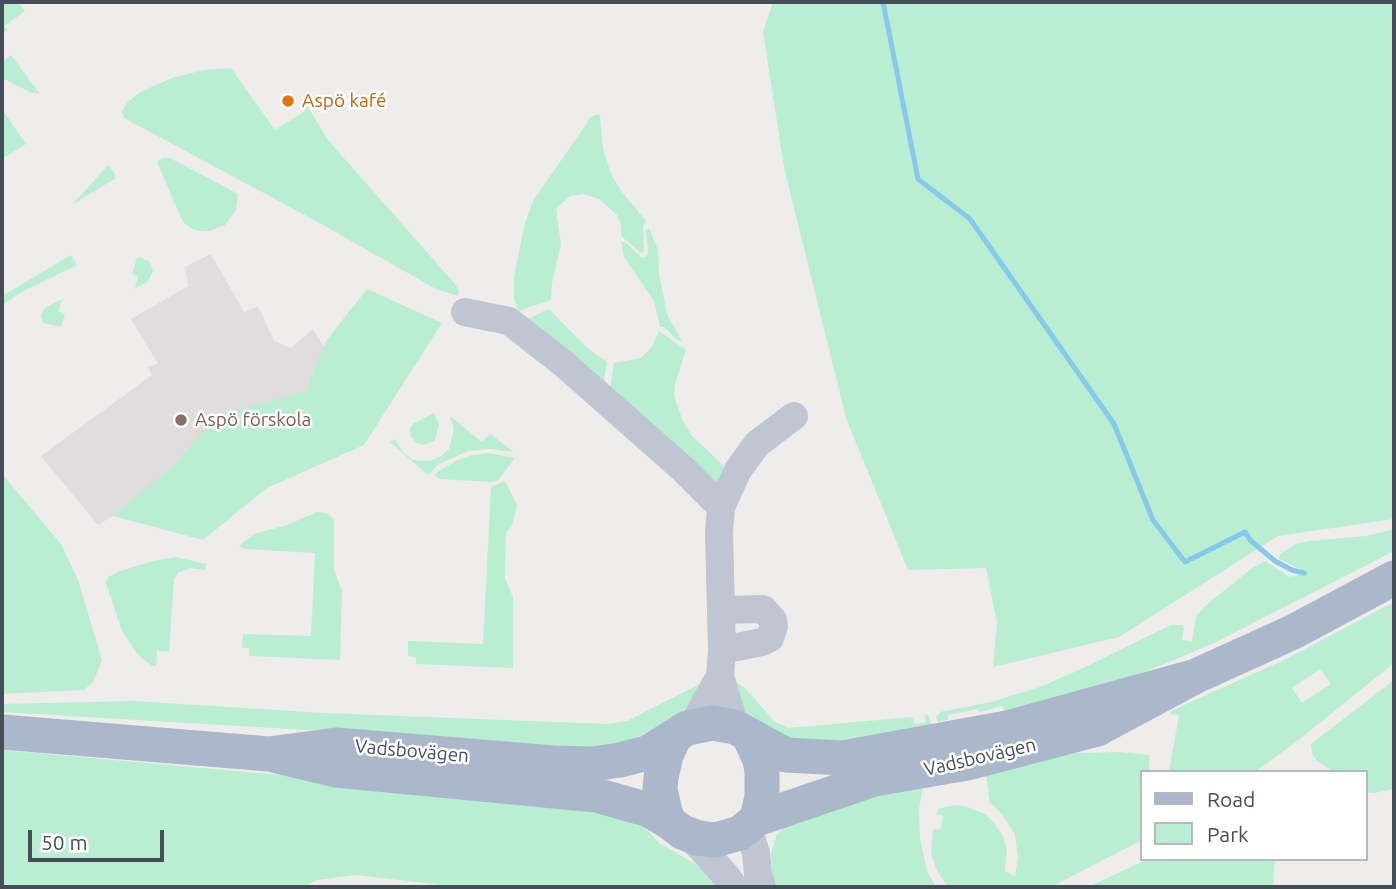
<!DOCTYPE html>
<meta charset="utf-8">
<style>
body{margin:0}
#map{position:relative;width:1396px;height:889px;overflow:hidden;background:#efecec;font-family:Ubuntu,sans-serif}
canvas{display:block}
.frame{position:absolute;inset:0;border:4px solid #454d59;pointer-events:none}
.legend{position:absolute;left:1140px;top:770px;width:228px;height:91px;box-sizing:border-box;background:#fff;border:2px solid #b5b8bd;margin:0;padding:9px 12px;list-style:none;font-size:21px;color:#454d59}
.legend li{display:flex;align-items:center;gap:14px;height:35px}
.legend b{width:35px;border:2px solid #b5b8bd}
.scale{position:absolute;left:28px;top:830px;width:136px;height:32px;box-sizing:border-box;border:4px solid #454d59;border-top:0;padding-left:9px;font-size:21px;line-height:24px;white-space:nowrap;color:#454d59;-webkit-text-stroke:5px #fff;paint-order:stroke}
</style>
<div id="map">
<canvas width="1396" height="889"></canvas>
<div class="frame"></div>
<ul class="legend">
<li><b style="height:9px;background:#abb8cb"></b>Road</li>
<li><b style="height:19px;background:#b9eed3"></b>Park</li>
</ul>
<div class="scale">50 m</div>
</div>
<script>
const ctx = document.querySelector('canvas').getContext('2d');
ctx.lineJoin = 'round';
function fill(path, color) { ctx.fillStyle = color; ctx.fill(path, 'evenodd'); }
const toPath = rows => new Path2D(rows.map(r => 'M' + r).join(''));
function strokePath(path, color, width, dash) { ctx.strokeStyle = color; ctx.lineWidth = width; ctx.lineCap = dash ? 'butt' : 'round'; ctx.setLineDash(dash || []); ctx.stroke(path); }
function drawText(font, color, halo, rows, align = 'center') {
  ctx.font = font + ' Ubuntu,sans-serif'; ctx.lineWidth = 5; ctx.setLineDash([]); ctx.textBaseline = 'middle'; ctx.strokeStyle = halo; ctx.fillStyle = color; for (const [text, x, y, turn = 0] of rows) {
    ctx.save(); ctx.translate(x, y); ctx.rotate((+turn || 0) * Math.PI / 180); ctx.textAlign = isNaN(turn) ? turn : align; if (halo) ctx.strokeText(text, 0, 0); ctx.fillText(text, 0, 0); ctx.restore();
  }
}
fill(toPath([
 [211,254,244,312,258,306,274,341,291,348,313,329,343,377,98,525,41,456,152,375,148,367,158,364,131,319,188,286,185,267]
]), '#e0ddde');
fill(toPath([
 [2,2,18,2,25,11,4,26,7,30,2,34],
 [773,2,1394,2,1394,519,1278,536,1119,637,993,667,997,623,986,568,908,570,846,418,784,167,763,32],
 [11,55,40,94,32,93,2,78,2,62],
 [231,68,275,130,305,111,302,104,305,102,328,140,349,164,456,285,459,293,458,296,436,289,316,221,124,118,122,111,127,103,139,93,158,84,175,77,204,70],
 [2,109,26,144,2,159],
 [598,114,600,116,603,149,611,174,622,192,646,221,643,227,644,252,641,253,621,236,621,225,617,215,599,199,583,194,570,196,556,209,561,244,552,283,551,300,518,311,514,299,514,277,525,223,533,201,591,117],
 [162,158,170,158,238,194,236,210,225,225,210,231,201,231,192,229,183,222,157,162],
 [108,165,114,172,116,178,73,204],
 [649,228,658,250,659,274,667,314,683,343,674,337,664,327,660,327,654,301,624,257,621,241,626,243,642,258,646,257,648,253,646,230],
 [71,255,77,265,21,292,2,306,2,296],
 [140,257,150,262,153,271,148,281,135,289,138,276,132,274,137,258],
 [367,289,442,323,364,445,267,488,203,540,113,516,172,467,217,416,306,391,326,341],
 [62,299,58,311,65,314,61,327,43,323,41,315,45,308],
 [549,309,586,347,607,362,602,391,522,322],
 [659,331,686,350,675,384,674,396,682,419,691,435,722,464,726,476,716,489,609,397,614,363,641,358,652,347],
 [434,413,439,425,435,440,425,445,416,443,411,436,410,429,413,424],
 [450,416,482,442,490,434,514,452,490,449,468,451,439,464,428,475,390,442,395,439,403,452,413,460,430,461,441,456,449,449,454,429],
 [488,453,515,458,498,480,491,482,439,479,435,476,438,471,458,460,472,455],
 [2,474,61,544,78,580,102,660,93,682,84,690,2,694],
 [505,481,517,505,512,526,506,533,505,578,513,597,513,668,416,664,416,657,408,656,408,641,483,644,491,487],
 [317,512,327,513,334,520,334,569,342,591,340,660,249,656,249,648,242,648,243,634,311,636,315,553,245,549,239,546,254,534,287,525],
 [1394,529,1394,551,1214,643,1147,671,1092,691,1005,715,1002,706,980,712,977,709,948,715,948,720,938,722,936,717,940,712,991,702,1040,687,1079,670,1171,625,1182,625,1184,628,1182,640,1192,642,1196,617,1205,606,1252,568,1265,561,1290,577,1303,574,1302,570,1279,559,1280,554,1296,544,1309,541,1366,536],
 [176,557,206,564,206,570,190,568,178,573,174,579,169,652,157,651,156,666,151,665,138,655,122,631,106,583,108,577,120,571,153,561],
 [1394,602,1394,663,1296,742,1255,772,1169,772,1179,715,1170,714,1171,711,1286,659],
 [1320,669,1331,684,1302,703,1292,688],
 [733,680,746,689,775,722,789,728,912,717,915,724,926,722,924,715,928,714,933,730,854,744,792,743,743,714],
 [1394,680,1394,789,1374,793,1366,792,1366,772,1334,772,1317,761,1312,753,1311,744],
 [704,682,702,692,680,713,634,739,612,746,587,750,342,732,2,712,2,704,135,701,324,713,608,724,627,721],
 [2,750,559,800,630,818,645,828,659,843,692,862,712,877,720,887,459,887,356,875,317,880,303,887,2,887],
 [1120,752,1150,755,1149,772,1142,772,1142,840,1051,887,949,887,947,885,937,871,931,853,933,829,940,830,943,816,936,814,938,809,954,805,965,806,985,814,995,824,1003,836,1007,850,1005,871,1015,876,1018,858,1015,834,1001,813,990,803,986,774,1040,754],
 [923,787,919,809,920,838,927,871,936,887,777,887,772,875,771,854,776,836,791,820,813,808],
 [1148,859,1275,859,1273,887,1088,887]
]), '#b9eed3');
strokePath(toPath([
 [883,2,918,179,970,219,1114,424,1153,520,1185,562,1245,532,1251,541,1275,561,1292,570,1304,573]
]), '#86caeb', 5);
strokePath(toPath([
 [465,312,509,321,564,364,683,469,721,507,719,533,722,650,720,676,735,727],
 [721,507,738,470,757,444,794,416],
 [721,610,763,609,773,620,774,626,770,638,762,642,722,650],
 [692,726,720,676],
 [748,828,756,853,758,874,762,887],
 [689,835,728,878,734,887]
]), '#bfc6d2', 28);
strokePath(toPath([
 [2,732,269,754,336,770,596,795,649,810,669,822],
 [675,736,666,755,661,777,660,790,665,812,669,822,682,832,698,838,715,840,740,833,757,819,762,797,762,771,760,760,749,736],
 [269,754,336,745,554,763,592,764,620,760,647,753,687,728,713,723,735,727,786,755,843,758,1007,728,1196,676],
 [757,819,874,779,967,763,1097,729,1196,676,1293,632,1394,578]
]), '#abb8cb', 35);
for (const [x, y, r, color] of [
 [288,101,7,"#e8710a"],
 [181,420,7,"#8d6e63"]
]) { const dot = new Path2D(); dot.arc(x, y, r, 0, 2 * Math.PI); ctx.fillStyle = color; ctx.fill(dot); strokePath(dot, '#fff', 2.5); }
drawText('19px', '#c56008', '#fff', [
 ["Aspö kafé",302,101]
], 'left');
drawText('19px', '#785e54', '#fff', [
 ["Aspö förskola",195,420]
], 'left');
drawText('19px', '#454d59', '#fff', [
 ["Vadsbovägen",412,751,5],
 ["Vadsbovägen",980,757,-13]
]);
</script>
